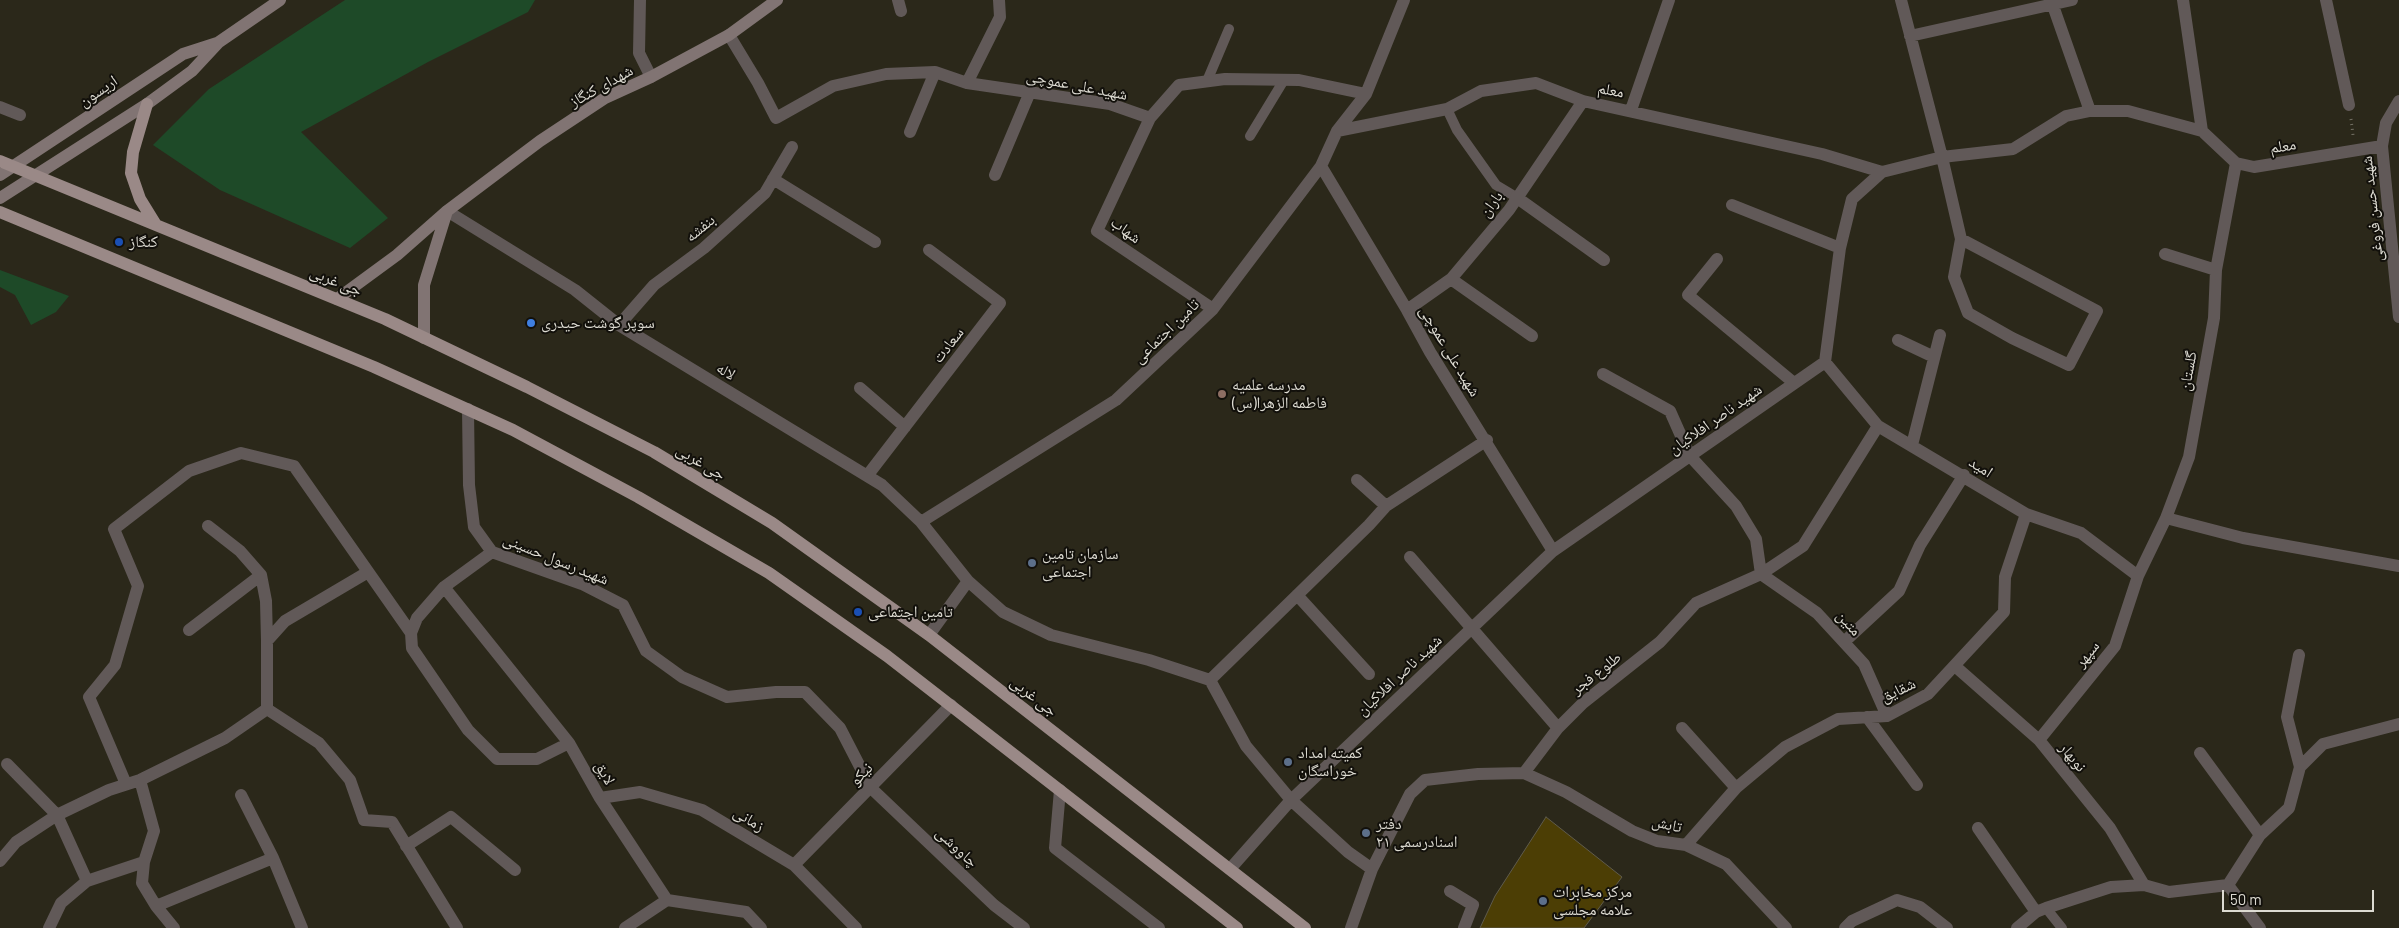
<!DOCTYPE html>
<meta charset="utf-8">
<style>
body{margin:0}
#map{position:relative;width:2399px;height:928px;overflow:hidden;background:#2b281a;font-family:Barlow,sans-serif}
canvas{display:block}
.scale{position:absolute;left:2222px;top:890px;width:152px;height:22px;box-sizing:border-box;border:2px solid #dddbd2;border-top:0;padding-left:6px;font-size:15px;line-height:18px;white-space:nowrap;color:#dddbd2;-webkit-text-stroke:4px #12100b;paint-order:stroke}
</style>
<div id="map">
<canvas width="2399" height="928"></canvas>
<div class="scale">50 m</div>
</div>
<script>
const ctx = document.querySelector('canvas').getContext('2d');
ctx.lineJoin = 'round';
function fill(path, color) { ctx.fillStyle = color; ctx.fill(path, 'evenodd'); }
const toPath = rows => new Path2D(rows.map(r => 'M' + r).join(''));
function strokePath(path, color, width, dash) { ctx.strokeStyle = color; ctx.lineWidth = width; ctx.lineCap = dash ? 'butt' : 'round'; ctx.setLineDash(dash || []); ctx.stroke(path); }
function drawText(font, color, halo, rows, align = 'center') {
  ctx.font = font + ' Barlow,"Noto Naskh Arabic",sans-serif'; ctx.lineWidth = 4; ctx.setLineDash([]); ctx.textBaseline = 'middle'; ctx.strokeStyle = halo; ctx.fillStyle = color; for (const [text, x, y, turn = 0] of rows) {
    ctx.save(); ctx.translate(x, y); ctx.rotate((+turn || 0) * Math.PI / 180); ctx.textAlign = isNaN(turn) ? turn : align; if (halo) ctx.strokeText(text, 0, 0); ctx.fillText(text, 0, 0); ctx.restore();
  }
}
fill(toPath([
 [345,0,535,0,528,12,428,62,301,132,388,218,350,248,220,190,153,145,209,89],
 [0,270,69,296,56,312,31,325,15,295,0,287]
]), '#1e4a28');
const building = toPath([
 [1546,817,1622,877,1584,928,1480,928,1495,896,1546,817]
]);
fill(building, '#4c3e05');
strokePath(building, '#5f5b4c', 1);
strokePath(toPath([
 [2351,119,2353,135]
]), '#737064', 3, [1, 4]);
strokePath(toPath([
 [1207,81,1229,29],
 [1447,109,1457,130,1496,185,1516,197],
 [1250,136,1284,80],
 [2046,908,2062,928]
]), '#615958', 10);
strokePath(toPath([
 [640,0,639,53,651,77],
 [898,0,901,11],
 [1901,0,1942,157,1961,239,1954,277,1968,313,2012,338,2069,365,2097,311,1961,239],
 [2051,0,2090,111],
 [2183,0,2202,131],
 [2326,0,2349,105],
 [729,35,758,83,776,118,833,86,886,74,935,72,967,83,1110,104,1150,118,1179,85,1225,79,1299,80,1366,94],
 [1910,36,2072,0],
 [967,83,1000,17,999,0],
 [2399,101,2386,123,2382,146,2399,317],
 [0,107,20,115],
 [1631,110,1669,0],
 [1150,118,1097,231,1213,309],
 [1337,131,1447,109,1481,91,1536,83,1583,101,1822,154,1882,172],
 [910,132,935,72],
 [1321,166,1407,310,1430,352,1553,551],
 [995,175,1030,92],
 [773,179,875,242],
 [1516,197,1604,260],
 [1732,205,1840,248],
 [447,211,575,290,619,325,882,485,921,522,968,581,1003,612,1051,635,1149,660,1210,680,1246,746,1291,800,1348,852,1372,869],
 [2165,254,2216,270],
 [1717,259,1688,295,1794,383],
 [1451,279,1532,336],
 [1407,310,1451,279,1509,210,1583,101],
 [619,325,654,285,704,248,765,193,792,147],
 [1898,340,1934,357],
 [1825,362,1878,426,2026,514,2081,533,2138,576],
 [1603,374,1670,411,1690,456,1736,506,1756,539,1761,574,1817,613,1864,664,1887,716],
 [860,388,905,427],
 [468,409,469,485,474,527,492,552,582,584,623,605,646,651,682,677,727,697,776,692,805,692,840,728,871,788,994,905,1024,928],
 [1912,445,1940,335],
 [867,476,1000,303,929,250],
 [1357,480,1386,506],
 [2166,518,2243,538,2399,566],
 [921,522,1116,400,1213,309,1321,166,1337,131,1366,94,1404,0],
 [208,526,240,551,261,575,266,601,267,641],
 [492,552,444,587,417,618,411,633,412,648,468,730,497,759,537,759,569,743],
 [1410,557,1558,728],
 [444,587,569,743,600,798,667,900,746,912,761,928],
 [1297,595,1369,674],
 [189,630,261,575],
 [929,635,968,581],
 [1844,642,1899,591,1920,545,1964,475],
 [2299,655,2287,717,2300,767],
 [1956,667,2039,740,2110,828,2144,885],
 [1210,680,1369,525,1386,506,1487,440],
 [267,709,319,743,350,780,364,820,392,822,457,928],
 [1867,717,1917,785],
 [1682,728,1736,788],
 [2039,740,2115,646,2138,576,2166,518,2189,457,2214,318,2216,270,2236,163],
 [2200,753,2260,835],
 [7,764,57,815,87,881],
 [1524,773,1566,792,1632,831,1657,841,1686,845,1726,864,1786,928],
 [140,780,154,831,144,862,142,883,156,906,174,928],
 [126,784,89,697,115,665,138,586,114,529,189,471,241,453,294,466,411,633],
 [1060,790,1055,848,1159,928],
 [241,795,273,858,302,928],
 [600,798,640,792,702,810,794,865,856,928],
 [1978,828,2036,912],
 [1686,845,1736,788,1785,747,1838,719,1887,716,1928,694,2004,612,2005,577,2026,514],
 [406,846,451,817,515,870],
 [0,861,16,842,57,815,109,790,140,780,225,738,267,709,267,641,285,621,368,572],
 [794,865,951,705],
 [1230,869,1291,800,1553,551,1825,362,1840,248,1852,199,1882,172,1942,157,2013,149,2066,116,2090,111,2128,111,2202,131,2236,163,2254,167,2382,146],
 [2228,885,2260,928],
 [1450,891,1473,905,1464,928],
 [156,906,273,858],
 [49,928,61,903,87,881,144,862],
 [625,928,667,900],
 [1351,928,1372,869,1410,794,1425,780,1478,774,1524,773,1558,728,1583,703,1660,642,1696,603,1761,574,1803,546,1878,426],
 [1845,928,1852,921,1897,900,1920,907,1947,928],
 [2017,928,2036,912,2046,908,2111,887,2144,885,2169,892,2228,885,2260,835,2289,808,2300,767,2323,744,2399,724]
]), '#615958', 12);
strokePath(toPath([
 [0,175,183,54,217,43],
 [0,198,147,104,192,71,219,42,280,0],
 [337,299,397,255,447,211,540,141,605,98,651,77,729,35,777,0],
 [424,338,424,285,447,211]
]), '#817473', 12);
strokePath(toPath([
 [147,104,133,152,131,173,140,199,156,225],
 [0,161,385,319,527,387,654,452,772,523,929,635,1305,928],
 [0,212,374,367,513,430,638,497,769,573,887,656,1237,928]
]), '#9a8987', 12);
for (const [x, y, r, color] of [
 [119,242,5,"#1a4fb4"],
 [531,323,5,"#3f7fe0"],
 [1222,394,5,"#8d6e63"],
 [1032,563,5,"#5c6f8a"],
 [858,612,5,"#1a4fb4"],
 [1288,762,5,"#5c6f8a"],
 [1366,833,5,"#5c6f8a"],
 [1543,901,5,"#5c6f8a"]
]) { const dot = new Path2D(); dot.arc(x, y, r, 0, 2 * Math.PI); ctx.fillStyle = color; ctx.fill(dot); strokePath(dot, '#12100b', 2); }
drawText('16px', '#dddbd2', '#12100b', [
 ["شهید علی عموچی",1077,85,11],
 ["شهدای کنگاز",601,86,-29],
 ["معلم",1611,90,11],
 ["اریسون",98,91,-34],
 ["معلم",2283,146,-9],
 ["باران",1491,204,-54],
 ["شهید حسن فروغی",2372,209,-96],
 ["بنفشه",700,228,-40],
 ["شهاب",1126,230,37],
 ["جی غربی",336,281,22],
 ["تامین اجتماعی",1166,331,-44],
 ["سعادت",948,345,-52],
 ["شهید علی عموچی",1450,351,59],
 ["لاله",726,371,31],
 ["گلستان",2188,371,-80],
 ["شهید ناصر افلاکیان",1715,419,-35],
 ["جی غربی",701,462,31],
 ["امید",1981,467,33],
 ["شهید رسول حسینی",556,559,22],
 ["متین",1849,623,48],
 ["سپهر",2087,654,-51],
 ["طلوع فجر",1596,673,-38],
 ["شهید ناصر افلاکیان",1399,675,-43],
 ["شقایق",1898,690,-25],
 ["جی غربی",1034,696,38],
 ["نوبهار",2073,757,51],
 ["لایق",605,773,61],
 ["نیکو",861,774,-46],
 ["زمانی",749,819,31],
 ["تابش",1667,824,13],
 ["چاووشی",957,847,43]
]);
drawText('16px', '#dddbd2', '#12100b', [
 ["کنگاز",129,242],
 ["سوپر گوشت حیدری",541,323],
 ["مدرسه علمیه",1232,385],
 ["فاطمه الزهرا(س)",1232,403],
 ["سازمان تامین",1042,554],
 ["اجتماعی",1042,572],
 ["تامین اجتماعی",868,612],
 ["کمیته امداد",1298,753],
 ["خوراسگان",1298,771],
 ["دفتر",1376,824],
 ["اسنادرسمی ۲۱",1376,842],
 ["مرکز مخابرات",1553,892],
 ["علامه مجلسی",1553,910]
], 'left');
</script>
